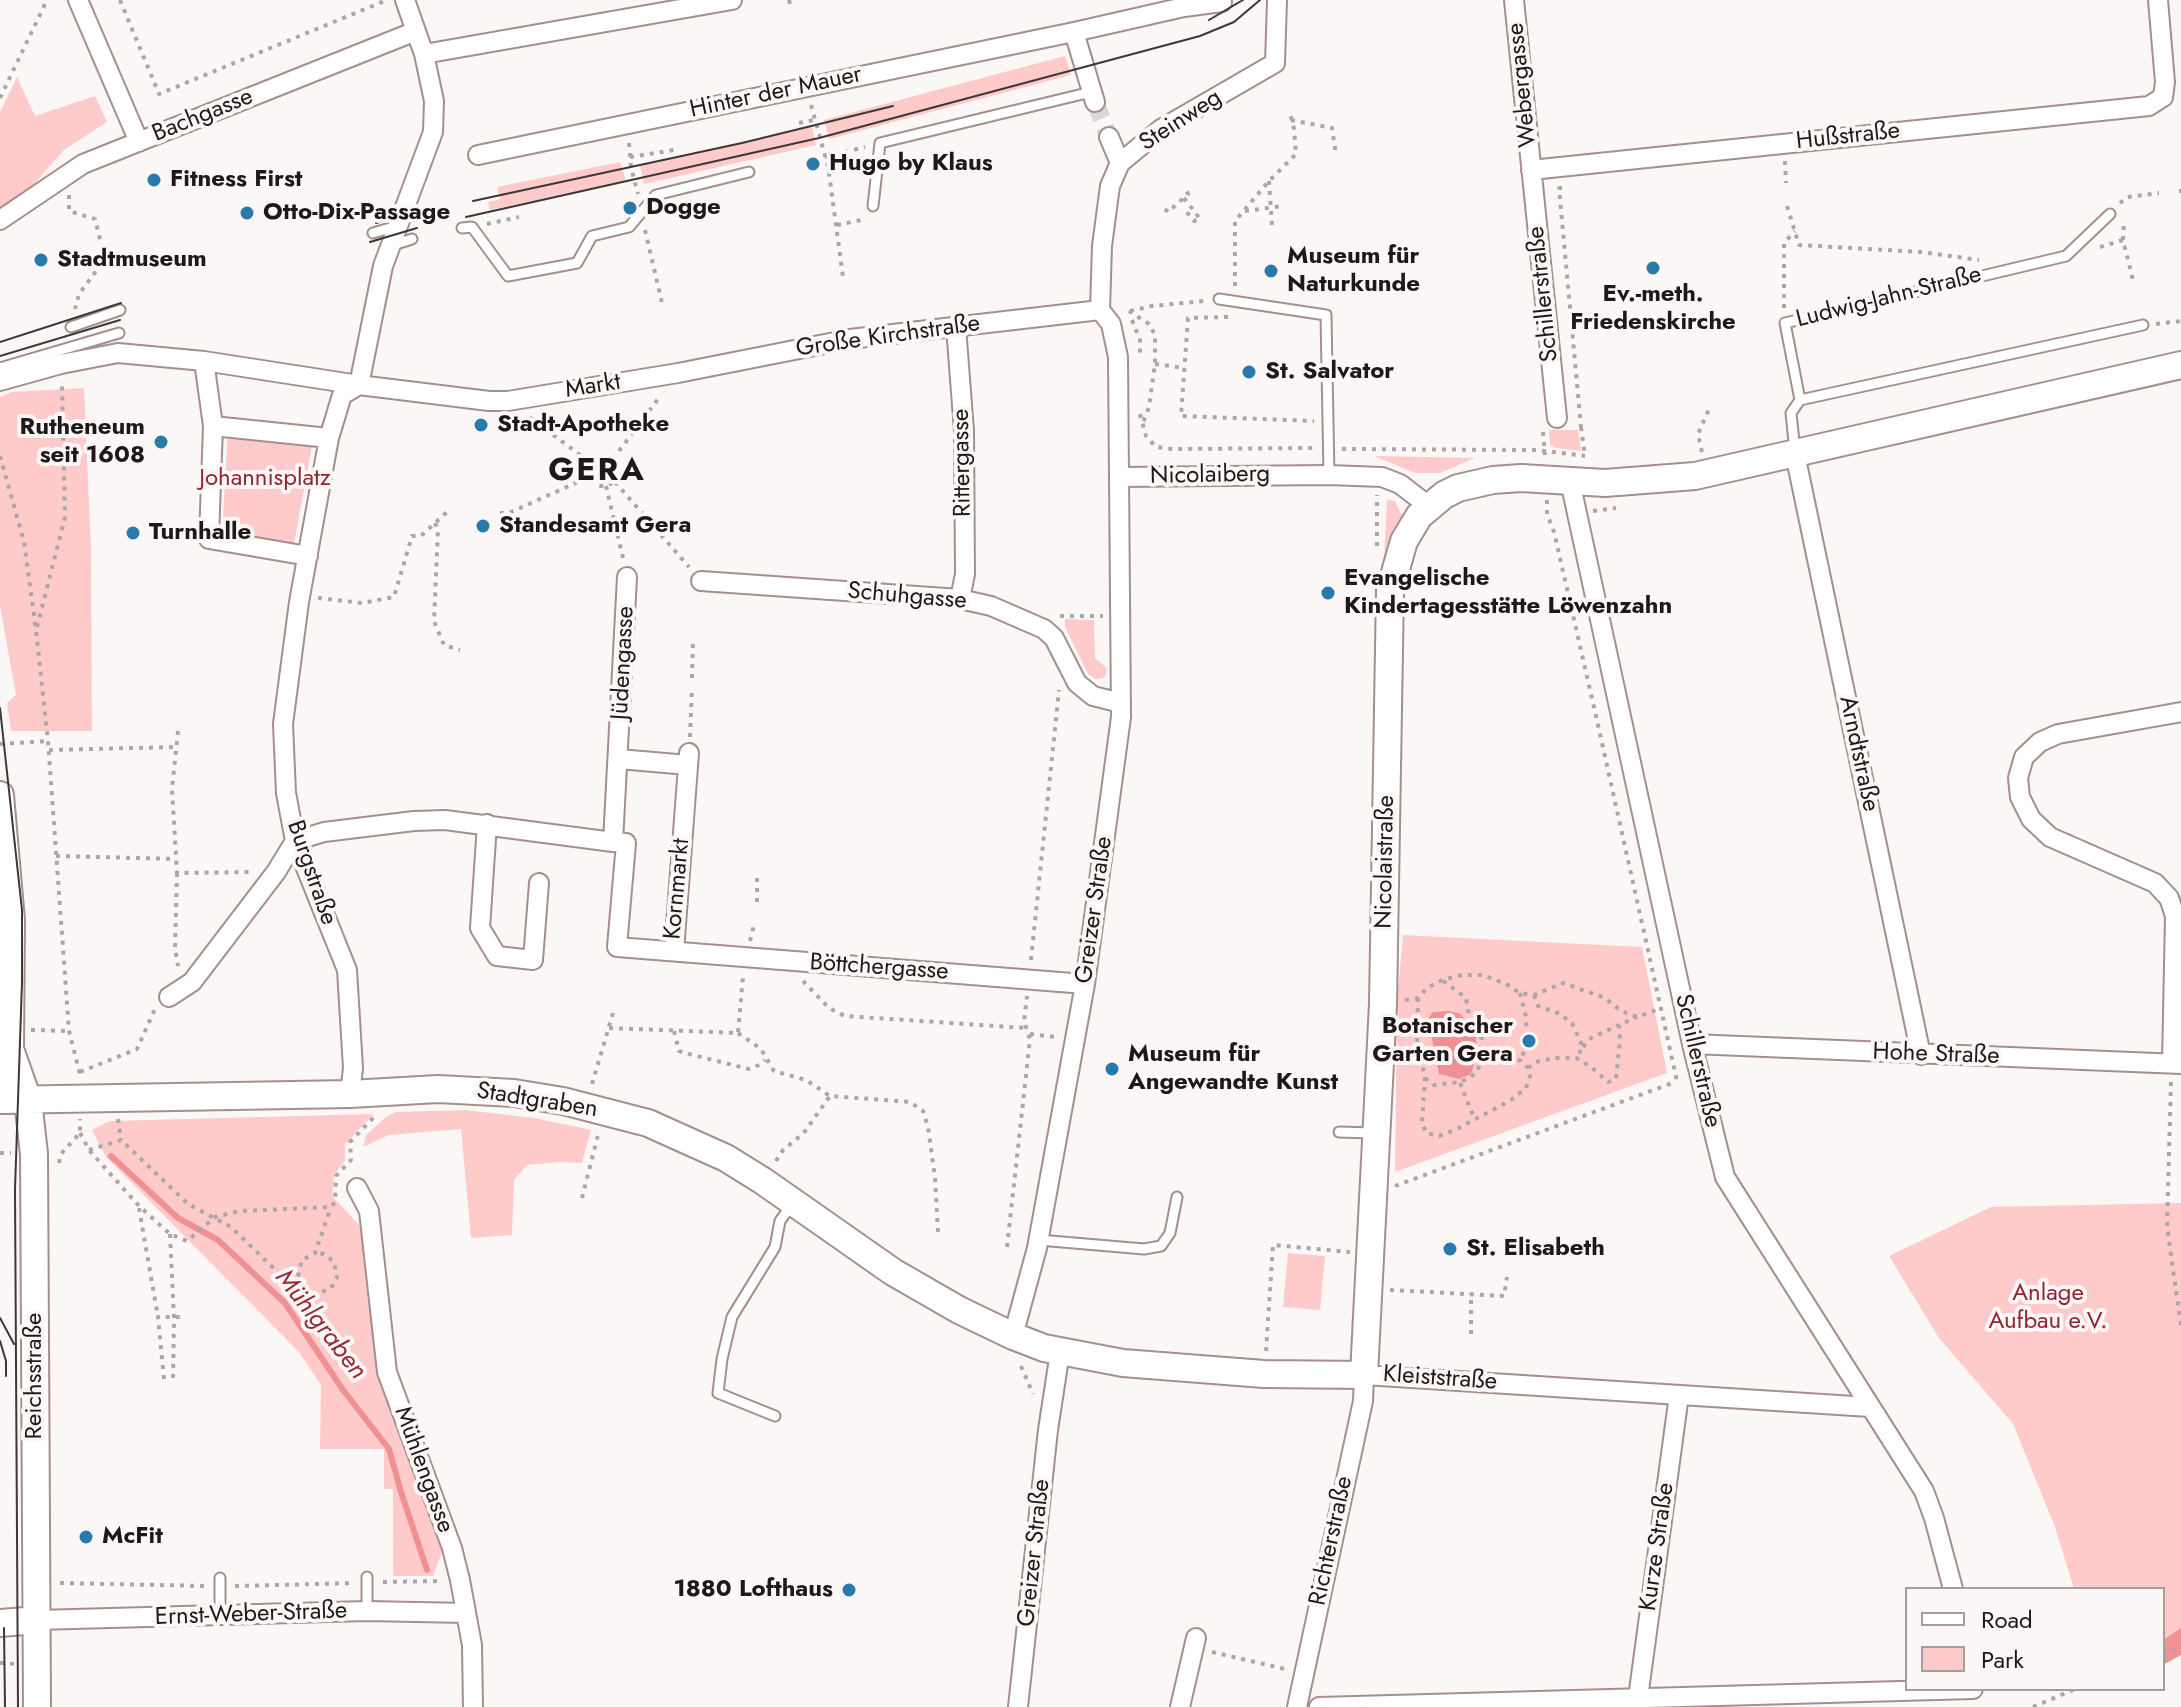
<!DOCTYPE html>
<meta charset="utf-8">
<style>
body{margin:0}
#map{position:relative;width:2181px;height:1707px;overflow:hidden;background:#fcf7f7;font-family:Jost,sans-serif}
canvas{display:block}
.legend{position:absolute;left:1905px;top:1587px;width:260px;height:104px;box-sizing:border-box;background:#fcf7f7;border:2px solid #a49e9e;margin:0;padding:10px 14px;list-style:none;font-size:24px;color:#1f1818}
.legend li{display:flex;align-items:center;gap:16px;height:40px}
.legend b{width:40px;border:2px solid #a49e9e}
</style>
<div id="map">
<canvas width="2181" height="1707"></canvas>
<ul class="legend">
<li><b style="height:10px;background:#fff"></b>Road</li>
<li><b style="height:22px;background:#fecbca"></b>Park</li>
</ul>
</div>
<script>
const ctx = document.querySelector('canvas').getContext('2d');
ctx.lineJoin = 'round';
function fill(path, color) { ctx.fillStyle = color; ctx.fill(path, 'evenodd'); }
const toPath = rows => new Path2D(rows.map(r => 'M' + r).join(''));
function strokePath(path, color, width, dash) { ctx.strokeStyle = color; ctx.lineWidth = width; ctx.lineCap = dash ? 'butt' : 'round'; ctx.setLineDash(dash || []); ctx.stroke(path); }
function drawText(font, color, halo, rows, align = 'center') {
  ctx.font = font + ' Jost,sans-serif'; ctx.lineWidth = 8; ctx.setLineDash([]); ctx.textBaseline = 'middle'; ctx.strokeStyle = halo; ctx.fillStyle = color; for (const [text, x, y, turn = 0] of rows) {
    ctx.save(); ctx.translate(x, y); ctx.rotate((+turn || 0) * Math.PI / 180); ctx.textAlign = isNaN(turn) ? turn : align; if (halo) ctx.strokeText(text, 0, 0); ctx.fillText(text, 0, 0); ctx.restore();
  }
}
fill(toPath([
 [1065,56,1071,75,829,139,824,120],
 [17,77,35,116,95,96,107,122,64,150,27,192,0,208,0,112],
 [812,126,816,145,644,184,640,165],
 [620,162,626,181,490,210,488,202,500,199,497,187],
 [84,388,91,548,92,731,11,731,7,703,16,695,0,606,0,397,12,392],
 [228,430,313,441,294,544,222,533],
 [1549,430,1578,430,1581,451,1556,448,1550,444],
 [1374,456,1475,458,1440,473,1415,473],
 [1387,500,1395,501,1402,516,1384,560],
 [1065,619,1094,620,1095,658,1107,668,1105,678,1095,679,1088,674,1065,627],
 [1403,935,1642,947,1667,1073,1395,1172,1397,1002],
 [465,1110,535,1118,591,1130,582,1163,559,1162,527,1165,514,1180,512,1235,471,1238,461,1129,389,1135,363,1147,366,1135,386,1117,396,1112],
 [374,1114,345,1144,345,1161,334,1175,332,1196,363,1229,379,1365,442,1552,433,1576,393,1576,393,1489,384,1489,384,1449,320,1449,321,1385,299,1352,106,1157,92,1130,110,1121],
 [2181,1203,2181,1628,2163,1640,2163,1589,2074,1589,2055,1527,2013,1424,1939,1338,1889,1256,1991,1207],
 [1288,1253,1325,1256,1320,1310,1283,1307]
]), '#fecbca');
fill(toPath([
 [2181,1628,2181,1655,2163,1665,2163,1640]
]), '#f19394');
fill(toPath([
 [1449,1011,1461,1014,1476,1036,1477,1055,1471,1074,1459,1079,1439,1074,1428,1019,1433,1012]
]), '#ef9193');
strokePath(toPath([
 [111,1156,178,1218,218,1240,285,1303,343,1390,389,1449,401,1492,427,1570]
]), '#ef9193', 6);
strokePath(toPath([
 [1095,102,1109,137]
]), '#dbd6d6', 18, [18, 9]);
const lane = toPath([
 [873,206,880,143,1091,92],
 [462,228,472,227,508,276,577,263,592,236,629,227,656,195,749,172],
 [373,233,397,226],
 [393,245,412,239],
 [1219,299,1326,315,1329,475],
 [71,327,120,310],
 [0,368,119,333],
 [1800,400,2143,325],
 [1795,452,1791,413,1800,400,1785,323,2066,256,2110,214],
 [1339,1132,1373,1133],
 [1039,1240,1144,1249,1161,1246,1170,1233,1177,1197],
 [775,1416,718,1393,722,1359,732,1317,775,1247,780,1221,792,1204],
 [367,1611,367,1577],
 [220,1615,220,1578]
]);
const street = toPath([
 [78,0,139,142],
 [1514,0,1557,418],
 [1074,32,1095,102],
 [424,54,732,0],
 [1109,137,1120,163],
 [478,155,1074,32,1184,7,1222,2],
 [1531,170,2149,106,2163,97,2165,82,2158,0],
 [0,220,83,164,416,31],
 [1100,310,1102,246,1110,186,1120,163,1161,129,1275,63,1277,0],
 [956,327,964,431,965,574,960,599],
 [204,361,213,426],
 [0,381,61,364,118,353,204,361,359,385,489,401,508,401,678,373,850,339,1100,310],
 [359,385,383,266,433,132,434,101,424,54,405,0],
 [1795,454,1921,1055],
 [1119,477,1329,475,1382,477,1400,484,1430,507],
 [1570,481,1692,1044,1725,1177,1924,1491,1934,1518,1953,1589],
 [308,556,209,539,213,426,329,438],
 [627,577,613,842,626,843,617,947,1085,984],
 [701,581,960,599,991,606,1044,629,1054,638,1077,683,1093,696,1121,703],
 [619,759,688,765],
 [487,824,480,928,497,956,533,960,539,883],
 [674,951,689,753],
 [169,997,192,982,276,872,295,841,324,832,414,821,445,820,613,842],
 [1692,1044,2181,1064],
 [2172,1063,2175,916,2169,898,2155,883,2050,837,2031,819,2020,797,2018,778,2024,757,2040,742,2058,734,2181,712],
 [350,1094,353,1068,347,970,295,841,286,793,283,724,299,602,329,438,342,395,359,385],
 [357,1188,369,1211,387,1372,452,1548,460,1580,472,1645,473,1707],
 [1013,1336,1037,1248,1085,984,1121,717,1118,357,1111,324,1100,310],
 [37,1620,367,1611,466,1613],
 [1018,1707,1048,1430,1060,1352],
 [1180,1707,1196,1638],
 [1297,1707,1363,1401,1364,1375,1870,1407],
 [1319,1707,1973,1689],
 [1641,1707,1638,1698,1679,1395]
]);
const secondary = toPath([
 [0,795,11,920,10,1049,0,1089],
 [10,1049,28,1100,34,1154,37,1707],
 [0,1100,350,1094,438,1089,514,1093,563,1101,648,1123,726,1158,763,1181,893,1272,959,1310,1013,1336,1044,1348,1123,1363,1264,1374,1364,1375,1383,1004,1390,590,1404,541,1419,516,1444,495,1458,488,1493,480,1521,478,1605,483,1695,476,2181,365],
 [0,1623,37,1620]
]);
strokePath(lane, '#a48f8f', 13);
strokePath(street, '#a48f8f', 22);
strokePath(secondary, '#a48f8f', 30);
strokePath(toPath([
 [120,0,159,94,387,0],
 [789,0,791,8],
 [0,98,47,0],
 [811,105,828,166,843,277],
 [1291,120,1332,128,1336,155],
 [799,123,814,120],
 [629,143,631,167,638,194],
 [630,157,674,150],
 [825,157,865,147],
 [1785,161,1786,183],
 [1269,181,1272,225],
 [1562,188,1559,188,1581,427],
 [2179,191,2181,191],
 [69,195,69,211,95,219,105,259,79,294,75,309],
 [1184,198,1200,219,1194,221,1185,210],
 [2120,203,2127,197,2159,193],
 [1787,206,1799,245,1921,252,1979,260],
 [1165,209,1168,212,1188,194,1185,188],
 [1245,211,1283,206],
 [487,224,519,217],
 [837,225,866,219],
 [645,230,662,303],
 [2123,240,2124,223],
 [2100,247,2123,240,2133,280],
 [1235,286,1235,221,1269,181,1296,154,1294,129,1290,113],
 [1784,308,1784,243,1795,231],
 [1129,311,1149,324,1155,335,1155,364,1149,407,1143,423],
 [1130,311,1152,306,1204,301],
 [1228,317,1188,318,1181,416,1314,421],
 [1132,320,1140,340,1140,357],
 [2156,324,2181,321],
 [1155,364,1185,368],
 [1140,414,1146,436,1156,447,1173,449,1313,448],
 [529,417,591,463],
 [1581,427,1585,456],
 [1543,432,1545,455],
 [1342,449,1537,450,1585,456],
 [1702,452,1698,434,1709,409],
 '588 471a15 15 0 1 1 30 0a15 15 0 1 1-30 0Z',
 [0,456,24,542,36,630,48,741,69,1031,80,1074],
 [613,459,661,395],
 [615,482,689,567],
 [606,486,623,558],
 [1547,500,1547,514,1554,532,1598,725,1677,1081],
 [1593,511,1616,508],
 [500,513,509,513,589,477],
 [435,523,438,530,434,621,444,645,460,650],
 [1377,546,1377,495],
 [318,598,362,603,394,597,412,536,421,536,448,511],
 [1060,616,1103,616],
 [37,627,65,517,62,384],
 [692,678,693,640],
 [178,731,172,789,177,873,254,872],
 [690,737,692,687],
 [0,744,48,741],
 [49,750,176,747],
 [56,856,176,859],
 [177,873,175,949,178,966],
 [757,902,757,875],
 [750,941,754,925],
 [1031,960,1059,690],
 [803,981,829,1008,845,1016,1026,1028],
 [1520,993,1526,1017,1527,1041,1521,1061],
 [1534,995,1538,1006,1558,1013,1572,1023,1583,1047,1576,1058],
 [1418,998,1417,1039,1425,1078,1422,1123,1426,1133,1439,1136,1457,1129,1511,1100,1526,1088,1530,1076,1528,1068,1521,1061,1505,1054,1480,1050],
 [1405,1000,1418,998,1427,988,1442,980,1462,975,1483,975,1506,984,1520,993,1534,995,1563,983,1605,998,1621,1011,1637,1017,1659,1009],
 [609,1028,738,1033,743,977],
 [31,1030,69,1031],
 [674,1031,679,1051,689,1054,749,1069,759,1065,765,1060],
 [738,1033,761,1049,774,1071,806,1080,830,1096,910,1102,923,1111,928,1127,935,1178,938,1232],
 [1030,1034,1055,1037],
 [1583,1047,1591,1038,1619,1025],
 [1422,1061,1480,1060],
 [1528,1068,1536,1062,1554,1058,1576,1058,1590,1066,1608,1082,1616,1079,1620,1040,1619,1025,1637,1017],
 [80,1072,137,1049,155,1009],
 [1425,1078,1434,1085,1460,1082,1471,1077,1478,1070,1480,1060,1482,1039,1469,1015,1466,998,1442,980],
 [2171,1082,2167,1226,2181,1326],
 [1460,1083,1474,1118],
 [592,1084,613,1013],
 [118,1119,121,1140],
 [80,1133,89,1150,139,1206,170,1234,187,1241,215,1217,240,1211,331,1207,335,1202,336,1176,351,1160,350,1142,376,1115],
 [89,1150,121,1140,188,1204,231,1227,288,1282,354,1370],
 [0,1153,11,1153],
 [776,1161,783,1150,803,1134,830,1096],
 [59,1163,61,1154,80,1133,80,1119],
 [1395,1186,1675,1082],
 [582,1198,598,1135],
 [139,1208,158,1317],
 [170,1234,174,1318,173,1379],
 [1007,1247,1030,1039,1024,1021,1027,996],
 [289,1281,298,1276,302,1260,315,1253,331,1207],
 [1390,1290,1504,1296,1507,1277],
 [304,1300,331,1288,337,1278,334,1262,324,1254,315,1253],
 [1471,1334,1471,1293],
 [1266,1351,1273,1245,1350,1252],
 [1021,1366,1033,1394],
 [164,1379,158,1317,182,1317],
 [383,1582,442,1581],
 [60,1583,206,1586],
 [235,1586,354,1583],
 [1212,1652,1285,1669],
 [2163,1656,2181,1647],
 [0,1663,16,1664],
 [2033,1707,2075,1689]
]), '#aca6a6', 4, [4, 6]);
strokePath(lane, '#fff', 9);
strokePath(street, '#fff', 18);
strokePath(secondary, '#fff', 26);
strokePath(toPath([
 [1209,20,1243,0],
 [473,201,742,143,893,106],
 [466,217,819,138,1200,36,1234,22,1260,0],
 [376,223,423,211],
 [370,242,417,228],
 [0,342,121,303],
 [0,356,120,320],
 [0,708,22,910,22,982,15,1189,18,1707],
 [0,1318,14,1344],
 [0,1341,6,1361,6,1376],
 [4,1628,5,1707]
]), '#3d3737', 2);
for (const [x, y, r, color] of [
 [813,164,8,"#277aaa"],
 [154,180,8,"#277aaa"],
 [630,208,8,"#277aaa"],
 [247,213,8,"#277aaa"],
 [41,260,8,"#277aaa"],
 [1653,268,8,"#277aaa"],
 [1271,271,8,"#277aaa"],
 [1249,372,8,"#277aaa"],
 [481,425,8,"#277aaa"],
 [161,442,8,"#277aaa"],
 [483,526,8,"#277aaa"],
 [133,533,8,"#277aaa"],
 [1328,593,8,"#277aaa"],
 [1529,1041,8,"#277aaa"],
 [1112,1069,8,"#277aaa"],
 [1450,1249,8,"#277aaa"],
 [86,1537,8,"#277aaa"],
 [849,1590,8,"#277aaa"]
]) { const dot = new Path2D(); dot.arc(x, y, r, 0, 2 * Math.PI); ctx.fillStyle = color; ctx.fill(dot); strokePath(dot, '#fcf7f7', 3); }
drawText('24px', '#1f1818', '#fcf7f7', [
 ["Webergasse",1523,85,-96],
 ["Hinter der Mauer",776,93,-12],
 ["Bachgasse",203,116,-22],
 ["Steinweg",1181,121,-33],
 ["Hußstraße",1848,137,-6],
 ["Schillerstraße",1544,294,-96],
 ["Ludwig-Jahn-Straße",1889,298,-14],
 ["Große Kirchstraße",888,337,-8],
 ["Markt",593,387,-9],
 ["Rittergasse",963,463,-91],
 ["Nicolaiberg",1210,476,-1],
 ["Schuhgasse",907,597,5],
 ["Jüdengasse",624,663,-87],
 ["Arndtstraße",1858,754,78],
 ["Nicolaistraße",1386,862,-89],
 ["Burgstraße",311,873,71],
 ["Kornmarkt",678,889,-85],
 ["Greizer Straße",1095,910,-82],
 ["Böttchergasse",879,968,4],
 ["Hohe Straße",1936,1055,2],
 ["Schillerstraße",1697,1061,77],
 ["Stadtgraben",537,1101,9],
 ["Reichsstraße",35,1376,-90],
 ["Kleiststraße",1440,1379,4],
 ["Mühlengasse",423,1470,70],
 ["Richterstraße",1332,1541,-78],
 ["Kurze Straße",1658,1547,-82],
 ["Greizer Straße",1035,1553,-84],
 ["Ernst-Weber-Straße",251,1615,-2]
]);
drawText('bold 24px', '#1f1818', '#fcf7f7', [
 ["Hugo by Klaus",829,164],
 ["Fitness First",170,180],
 ["Dogge",646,208],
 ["Otto-Dix-Passage",263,213],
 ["Museum für",1287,257],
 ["Naturkunde",1287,285],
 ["Stadtmuseum",57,260],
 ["Ev.-meth.",1653,295,"center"],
 ["Friedenskirche",1653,323,"center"],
 ["St. Salvator",1265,372],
 ["Stadt-Apotheke",497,425],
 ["Rutheneum",145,428,"right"],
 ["seit 1608",145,456,"right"],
 ["Standesamt Gera",499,526],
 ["Turnhalle",149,533],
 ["Evangelische",1344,579],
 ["Kindertagesstätte Löwenzahn",1344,607],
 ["Botanischer",1513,1027,"right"],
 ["Garten Gera",1513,1055,"right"],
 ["Museum für",1128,1055],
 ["Angewandte Kunst",1128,1083],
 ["St. Elisabeth",1466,1249],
 ["McFit",102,1537],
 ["1880 Lofthaus",833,1590,"right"]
], 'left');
drawText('24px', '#902330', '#fcf7f7', [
 ["Johannisplatz",265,479],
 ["Anlage",2048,1294],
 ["Aufbau e.V.",2048,1322]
]);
drawText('italic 26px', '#972a35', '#fcf7f7', [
 ["Mühlgraben",320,1325,52]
]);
ctx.letterSpacing = '2px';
drawText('bold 32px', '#1f1818', '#fcf7f7', [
 ["GERA",597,472]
]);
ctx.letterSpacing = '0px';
</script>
